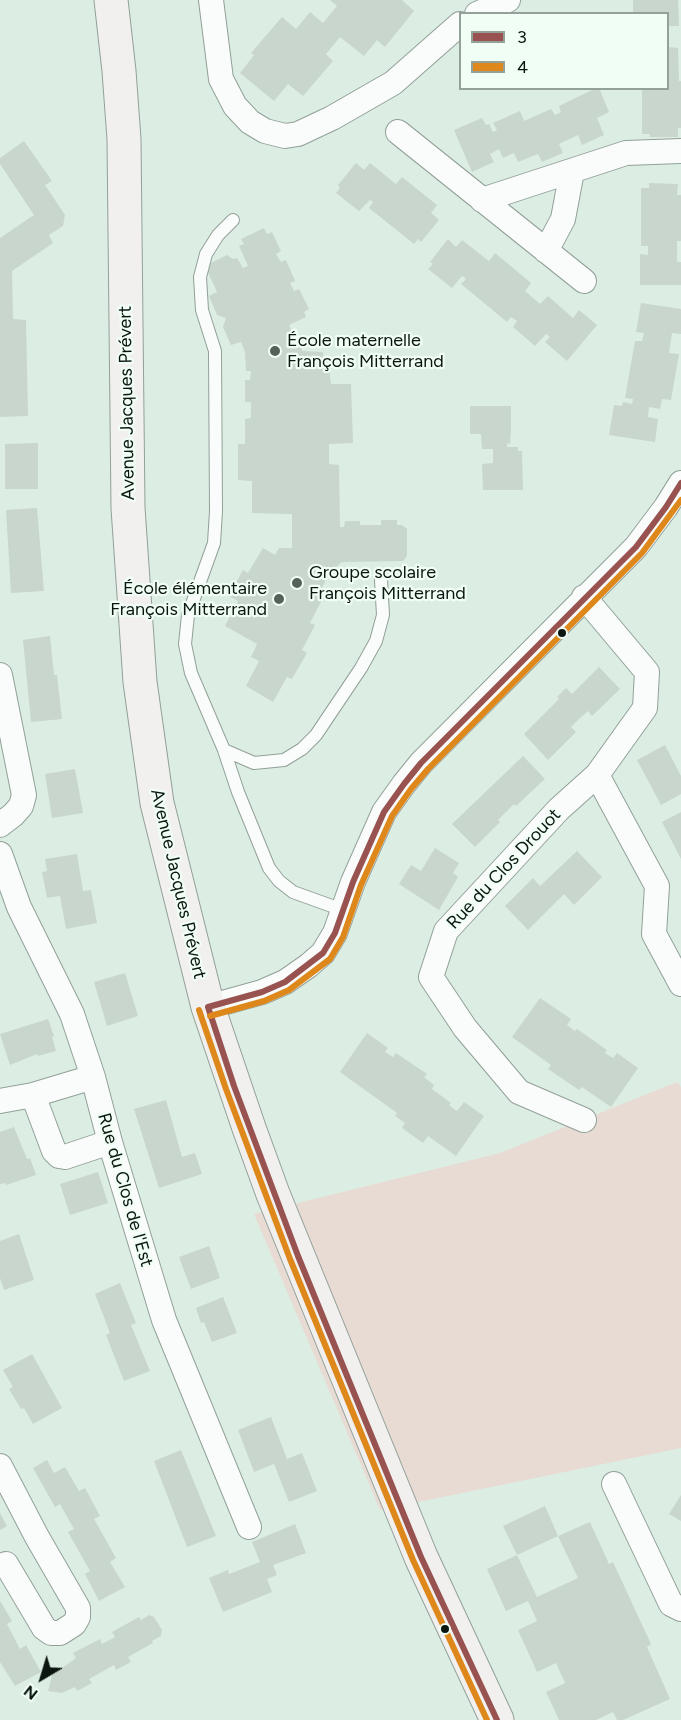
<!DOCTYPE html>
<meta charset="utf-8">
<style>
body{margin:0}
#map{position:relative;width:681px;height:1720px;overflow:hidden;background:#dceee3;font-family:Figtree,sans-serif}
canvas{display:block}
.legend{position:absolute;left:459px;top:12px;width:210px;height:78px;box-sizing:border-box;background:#f0fef5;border:2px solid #94a199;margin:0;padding:8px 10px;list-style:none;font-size:18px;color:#0a160f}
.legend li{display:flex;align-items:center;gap:12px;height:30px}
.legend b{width:30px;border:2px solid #94a199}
.north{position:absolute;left:12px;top:1648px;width:60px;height:60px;-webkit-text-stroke:4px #f0fef5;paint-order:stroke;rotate:218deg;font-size:16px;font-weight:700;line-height:24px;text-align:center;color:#0a160f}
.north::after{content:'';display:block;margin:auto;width:21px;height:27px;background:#0a160f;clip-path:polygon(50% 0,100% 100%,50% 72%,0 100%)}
</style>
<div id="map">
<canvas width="681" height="1720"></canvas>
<ul class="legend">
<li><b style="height:8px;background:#985350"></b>3</li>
<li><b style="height:8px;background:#de871b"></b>4</li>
</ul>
<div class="north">N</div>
</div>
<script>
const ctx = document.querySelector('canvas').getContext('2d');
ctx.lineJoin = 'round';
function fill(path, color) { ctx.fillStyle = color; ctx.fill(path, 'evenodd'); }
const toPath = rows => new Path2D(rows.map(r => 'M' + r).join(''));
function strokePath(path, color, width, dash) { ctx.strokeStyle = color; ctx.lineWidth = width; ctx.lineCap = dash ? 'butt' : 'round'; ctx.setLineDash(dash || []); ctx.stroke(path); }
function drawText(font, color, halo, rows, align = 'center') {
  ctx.font = font + ' Figtree,sans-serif'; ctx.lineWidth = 4.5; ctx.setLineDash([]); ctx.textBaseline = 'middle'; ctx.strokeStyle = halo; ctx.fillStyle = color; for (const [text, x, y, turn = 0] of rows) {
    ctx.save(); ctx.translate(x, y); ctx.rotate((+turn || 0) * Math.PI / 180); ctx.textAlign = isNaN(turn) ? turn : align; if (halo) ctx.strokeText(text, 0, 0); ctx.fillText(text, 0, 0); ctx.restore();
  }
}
fill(toPath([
 [677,1082,681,1087,681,1448,380,1510,254,1214,500,1153]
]), '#e8dbd4');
fill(toPath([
 [330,0,402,0,414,11,385,47,377,40,364,56,340,37,326,54,333,61,303,96,288,84,274,101,240,73,254,55,251,53,282,17,296,29,310,12,323,23,337,6],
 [633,0,678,0,679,26,668,26,668,14,633,14],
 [668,47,678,48,679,81,681,81,681,128,678,128,678,137,649,137,650,134,642,134,642,88,668,88],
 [596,88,599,88,609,112,597,118,604,135,582,145,578,135,559,144,563,153,542,162,538,154,518,162,514,153,503,158,499,149,490,154,494,162,472,172,454,130,482,118,486,125,489,124,493,132,497,130,493,123,520,111,524,121,551,109,555,115,561,112,559,106],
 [24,141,52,181,45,185,65,215,63,226,49,235,53,243,12,271,13,319,26,320,28,416,0,417,0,238,34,215,0,164,0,158],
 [356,163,364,170,370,163,396,184,402,177,437,205,431,213,439,220,421,242,418,239,414,244,369,208,373,202,370,200,359,211,336,193,340,188,338,185],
 [649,183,678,184,677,195,681,195,681,241,677,241,677,262,681,262,681,285,640,285,640,254,648,255,648,246,641,246,641,188,649,188],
 [264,228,267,234,272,232,281,251,276,254,281,262,286,260,295,281,290,283,294,291,299,289,309,309,304,312,306,317,289,325,296,341,302,341,302,351,323,352,324,368,329,368,331,384,351,384,353,443,329,444,329,464,339,465,340,527,344,527,345,521,360,521,360,525,381,525,381,520,397,520,397,525,402,525,407,529,407,556,403,561,342,562,331,571,318,595,323,598,310,623,315,625,302,650,307,653,292,679,287,677,273,702,246,686,259,661,251,657,257,644,225,626,238,601,229,596,243,570,248,573,263,548,275,555,279,548,292,548,292,514,252,513,252,481,238,480,238,444,245,444,245,419,251,418,251,402,245,402,245,380,250,380,251,371,246,371,245,352,241,342,231,345,223,327,226,318,217,315,209,296,217,292,205,266,227,255,233,259,237,258,243,268,248,266,239,246,244,244,241,239],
 [448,239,456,247,462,240,489,261,495,253,531,283,525,291,540,304,548,296,573,318,579,310,597,325,567,361,545,342,550,337,546,334,535,346,513,327,517,321,511,317,507,322,461,284,466,279,462,276,452,288,428,269,433,264,430,262],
 [641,303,681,309,681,334,672,333,669,353,679,354,671,400,662,399,660,409,649,407,648,417,658,419,655,442,609,435,614,405,622,406,623,402,632,404,633,399,625,398,635,341,642,341,644,333,636,332],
 [470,406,511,406,511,432,510,444,507,443,507,447,518,447,518,451,522,451,523,490,483,490,482,464,493,463,493,449,482,449,481,434,470,434],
 [38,443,38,489,5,489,5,444],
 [37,508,44,591,11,593,6,510],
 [50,636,54,675,57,675,62,719,31,722,23,640],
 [599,667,620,689,592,716,588,711,579,719,571,727,576,732,548,760,524,734,559,699,557,697,566,688,572,694],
 [665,745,681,776,681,794,661,805,637,760],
 [523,756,545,779,516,806,514,804,498,820,500,822,475,847,452,824],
 [75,769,83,813,52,818,45,774],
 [681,812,681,859,662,822],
 [435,848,459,863,453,873,458,877,439,910,399,884,411,865,421,871],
 [577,851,602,877,574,905,564,894,528,930,505,906,533,878,540,886],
 [77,854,83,891,91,890,97,923,66,929,60,896,47,898,42,872,47,871,45,859],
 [125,973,138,1016,107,1026,94,982],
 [540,998,571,1019,567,1025,575,1031,577,1029,607,1050,605,1053,613,1058,617,1053,638,1068,611,1107,582,1087,579,1090,548,1069,551,1065,512,1037],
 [48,1019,54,1036,52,1037,56,1051,38,1056,37,1054,10,1065,0,1034],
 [367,1033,388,1048,385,1052,393,1057,396,1053,427,1074,424,1077,434,1085,432,1089,451,1103,449,1105,457,1111,464,1102,484,1116,456,1156,428,1136,423,1143,402,1128,405,1123,395,1116,397,1113,340,1072],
 [166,1100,182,1157,195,1153,202,1174,159,1188,134,1109],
 [14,1127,27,1159,30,1158,36,1175,6,1185,5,1183,0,1184,0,1132],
 [98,1172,108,1203,70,1215,60,1184],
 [19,1234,34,1280,4,1290,0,1278,0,1241],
 [209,1246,220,1278,191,1289,179,1257],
 [120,1283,136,1323,131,1325,150,1371,124,1381,106,1335,110,1333,95,1294],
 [223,1297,237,1333,212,1342,204,1322,201,1323,196,1308],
 [32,1354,62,1408,33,1424,24,1408,21,1409,9,1389,13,1387,3,1370],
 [271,1417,287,1459,302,1453,317,1491,289,1502,274,1464,254,1472,238,1430],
 [181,1450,216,1536,187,1547,154,1461],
 [47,1460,54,1473,65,1467,79,1491,85,1488,100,1516,94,1519,116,1558,110,1562,125,1587,99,1601,85,1574,90,1571,68,1532,74,1529,60,1504,55,1507,33,1468],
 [681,1495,681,1521,669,1514],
 [545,1506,558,1536,517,1555,503,1526],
 [0,1513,7,1526,0,1530],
 [590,1522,609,1564,613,1562,651,1644,647,1647,670,1699,623,1720,617,1720,613,1712,596,1720,559,1720,546,1692,565,1683,556,1663,537,1672,518,1630,537,1621,528,1601,506,1611,487,1569,517,1555,537,1597,578,1578,558,1536],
 [295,1524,306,1553,273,1565,277,1575,267,1579,272,1592,223,1612,209,1578,228,1570,229,1574,260,1562,252,1542],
 [0,1601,12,1621,7,1624,20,1649,26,1645,41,1672,15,1686,0,1662],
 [149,1615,154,1617,162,1630,161,1636,152,1641,153,1643,128,1657,131,1662,116,1670,114,1665,89,1679,92,1683,77,1691,75,1687,62,1693,48,1691,52,1675,76,1658,73,1653,100,1639,102,1644,115,1637,112,1632,139,1617,141,1620]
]), '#c8d6ce');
const lane = toPath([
 [233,220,218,235,206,254,200,277,202,310,215,351,216,511,214,543,188,615,185,644,191,673,224,750,238,792,269,868,279,881,293,892,343,910],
 [224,750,254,763,284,760,302,749,316,735,361,668,376,641,383,615,381,580]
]);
const street = toPath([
 [211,0,221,79,235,106,250,122,265,131,285,136,298,134,332,118,393,83,460,24],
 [477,14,508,0],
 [398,132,584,281],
 [482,200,626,153,681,151],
 [546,251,563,219,572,171],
 [0,675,24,795,21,806,13,815,0,825],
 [597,775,657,886,654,934,681,984],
 [0,854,19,907,72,1014,93,1077,110,1142,164,1320,249,1527],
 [208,1007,262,992,285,982,308,966,323,953,335,933,353,882,384,812,404,784,421,763,636,547,666,507,681,483],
 [33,1095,54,1151,59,1156,65,1157,110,1142],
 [0,1101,33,1095,93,1077],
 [584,1120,519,1092,465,1028,431,977,446,931,559,809,597,775,645,708,647,672,584,597],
 [0,1466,37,1537,78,1608,78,1617,74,1624,60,1633,51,1633,44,1628,6,1564],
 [614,1484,671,1604,681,1609]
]);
const secondary = toPath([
 [111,0,119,71,124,139,128,508,140,682,157,803,208,1007,249,1128,273,1194,421,1557,497,1720]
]);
strokePath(lane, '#92a098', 14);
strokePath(street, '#92a098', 26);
strokePath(secondary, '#92a098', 35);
strokePath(lane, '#fafcfb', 12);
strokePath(street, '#fafcfb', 24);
strokePath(secondary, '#f1f0ee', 33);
strokePath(toPath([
 [208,1007,234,1086,298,1256,421,1557,497,1720],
 [208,1007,262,992,285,982,323,953,335,933,353,882,384,812,404,784,421,763,636,547,666,507,681,483]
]), '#985350', 6);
strokePath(toPath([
 [199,1010,226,1089,290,1259,413,1560,487,1720],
 [210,1016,264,1001,289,990,330,959,343,937,361,885,392,816,411,789,428,769,642,553,681,500]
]), '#de871b', 6);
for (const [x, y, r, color] of [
 [275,351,6,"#546259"],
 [297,583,6,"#546259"],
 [279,599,6,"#546259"],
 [562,633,5,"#0a160f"],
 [445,1629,5,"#0a160f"]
]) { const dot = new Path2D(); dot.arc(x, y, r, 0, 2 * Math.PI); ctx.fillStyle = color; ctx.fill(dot); strokePath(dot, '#f0fef5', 2); }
drawText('18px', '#0a160f', '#f0fef5', [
 ["École maternelle",287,341],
 ["François Mitterrand",287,362],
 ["Groupe scolaire",309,573],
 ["François Mitterrand",309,594],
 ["École élémentaire",267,589,"right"],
 ["François Mitterrand",267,610,"right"]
], 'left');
drawText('18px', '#0a160f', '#f0fef5', [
 ["Avenue Jacques Prévert",127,403,-91],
 ["Rue du Clos Drouot",504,869,-47],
 ["Avenue Jacques Prévert",178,884,77],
 ["Rue du Clos de l'Est",125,1190,74]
]);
</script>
